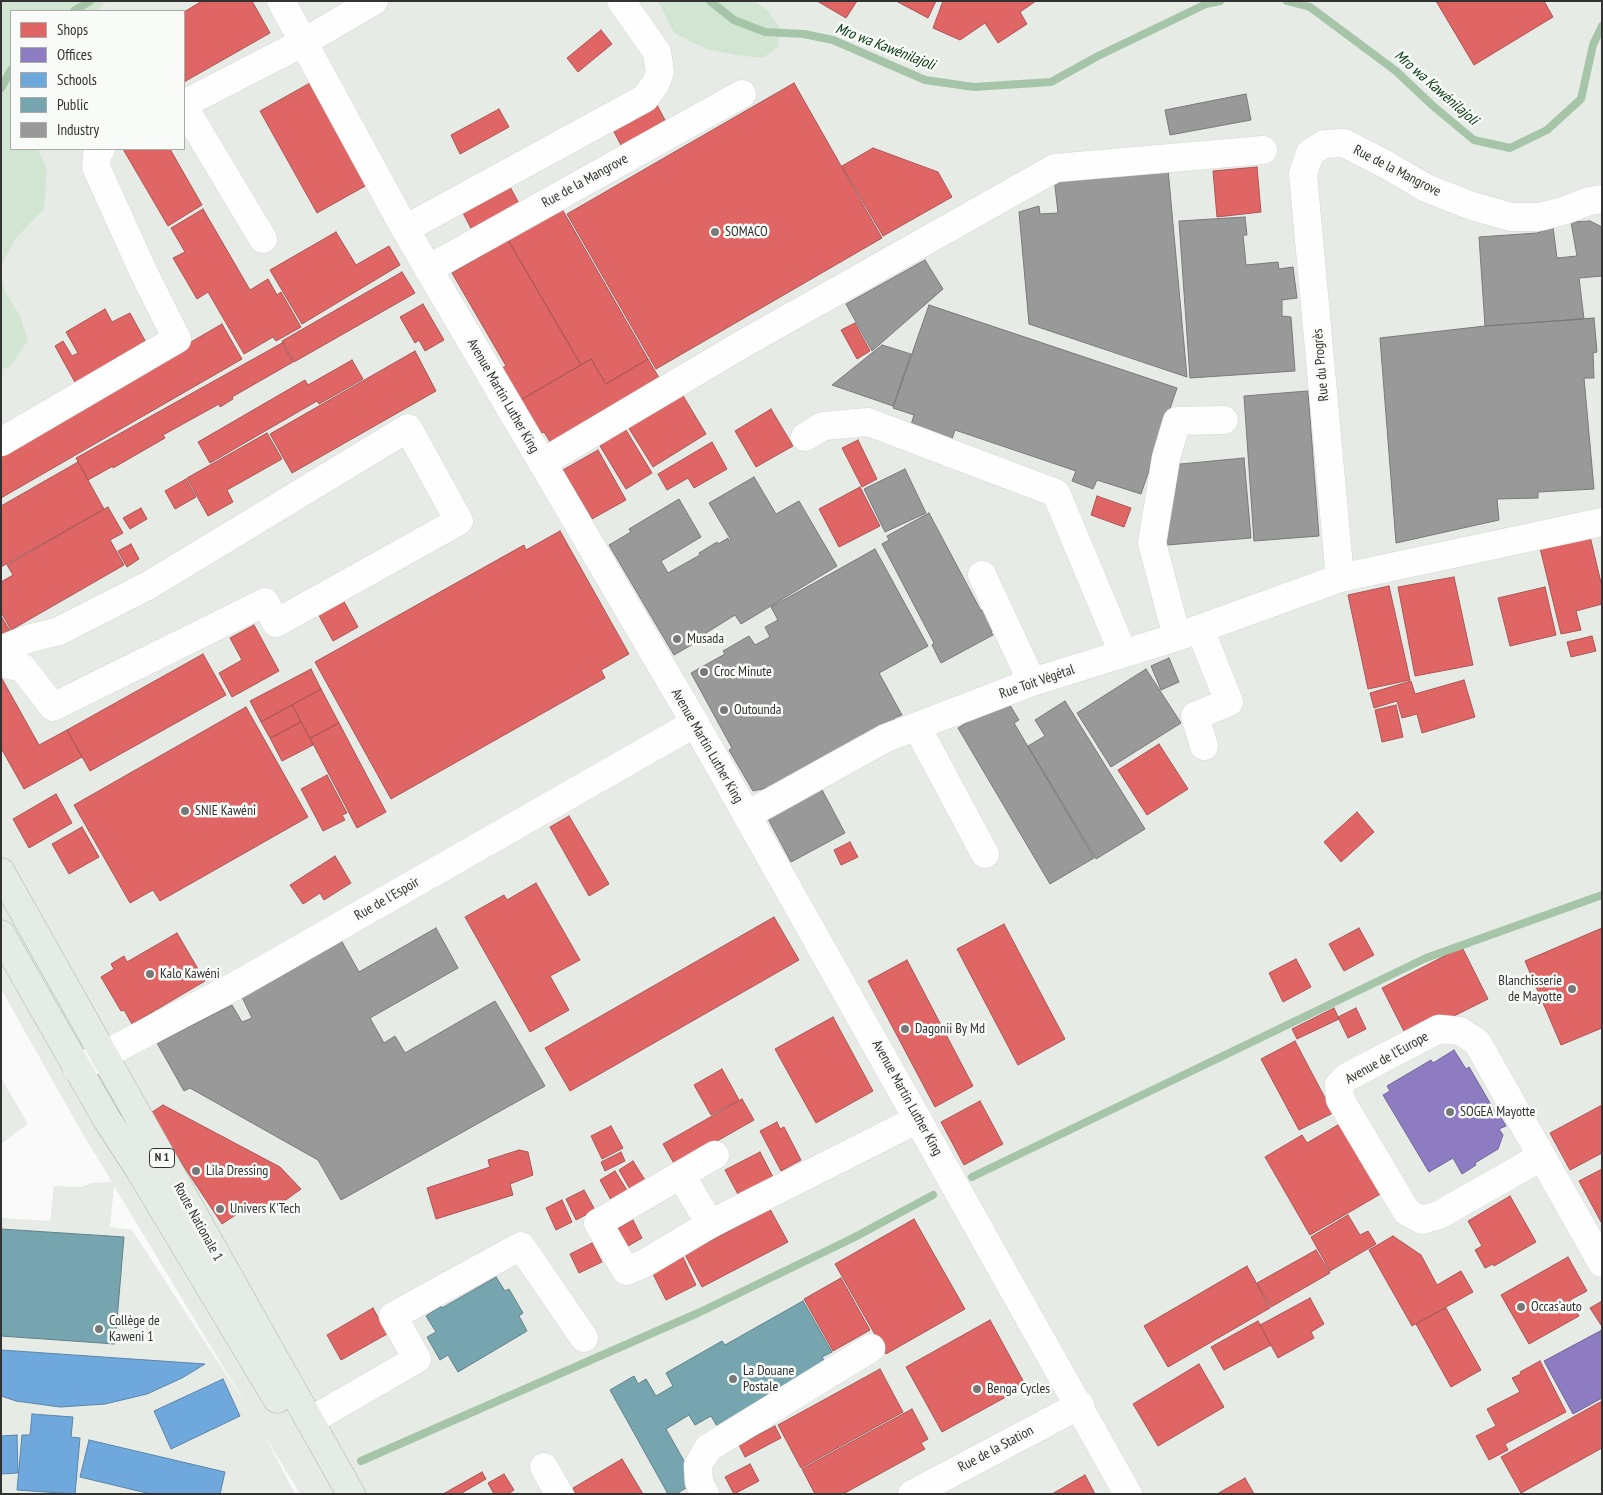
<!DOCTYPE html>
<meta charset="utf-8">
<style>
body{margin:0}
#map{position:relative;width:1603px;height:1495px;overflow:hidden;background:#f9faf9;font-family:"PT Sans Narrow",sans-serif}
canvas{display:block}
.frame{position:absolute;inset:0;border:2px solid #313231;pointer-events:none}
.legend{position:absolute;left:10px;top:10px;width:175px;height:140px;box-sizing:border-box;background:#f8fbf8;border:1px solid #a8aba8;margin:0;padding:6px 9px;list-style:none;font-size:15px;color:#313231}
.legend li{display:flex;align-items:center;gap:10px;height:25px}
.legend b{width:25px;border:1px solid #a8aba8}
</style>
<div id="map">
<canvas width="1603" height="1495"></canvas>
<div class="frame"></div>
<ul class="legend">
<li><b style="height:14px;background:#e06666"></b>Shops</li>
<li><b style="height:14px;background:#8e7cc3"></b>Offices</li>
<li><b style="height:14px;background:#6fa8dc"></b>Schools</li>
<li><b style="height:14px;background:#76a5af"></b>Public</li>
<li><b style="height:14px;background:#999"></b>Industry</li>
</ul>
</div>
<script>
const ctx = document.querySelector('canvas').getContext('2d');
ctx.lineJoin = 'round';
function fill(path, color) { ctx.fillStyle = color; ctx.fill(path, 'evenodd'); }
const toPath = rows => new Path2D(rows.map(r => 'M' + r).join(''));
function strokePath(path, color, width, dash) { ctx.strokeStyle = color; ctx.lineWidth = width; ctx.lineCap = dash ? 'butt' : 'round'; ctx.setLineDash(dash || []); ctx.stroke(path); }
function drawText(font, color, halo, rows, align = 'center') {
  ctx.font = font + ' "PT Sans Narrow",sans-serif'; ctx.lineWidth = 5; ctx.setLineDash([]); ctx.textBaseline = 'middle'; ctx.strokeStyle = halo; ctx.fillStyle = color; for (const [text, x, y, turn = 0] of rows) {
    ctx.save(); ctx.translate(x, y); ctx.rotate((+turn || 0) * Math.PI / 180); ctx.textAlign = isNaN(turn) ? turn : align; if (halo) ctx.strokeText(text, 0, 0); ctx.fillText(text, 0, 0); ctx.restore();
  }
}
fill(toPath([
 [1,1,1602,1,1602,1494,300,1494,266,1438,295,1494,1,1494,1,1218,50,1221,54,1186,81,1187,91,1183,112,1182,81,1131,1,989],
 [11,11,184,11,184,149,11,149],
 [114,1186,248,1408,132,1230,110,1227],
 [1,1078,28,1124,1,1144]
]), '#e6ebe6');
fill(toPath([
 [1,1,107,1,96,11,11,11,11,149,38,149,47,170,44,209,15,239,1,266],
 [658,1,754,1,768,11,780,28,778,47,763,58,736,55,706,49,674,33],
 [1,273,5,292,20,316,28,340,10,367,1,369]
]), '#d2e5d2');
const shops = toPath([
 [202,1,252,1,270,33,184,82,184,12,202,1],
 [817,1,857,1,846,18,817,1],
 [896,1,936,1,928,18,896,1],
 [943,1,1036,1,1020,12,1027,24,998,43,985,23,960,40,933,28,943,1],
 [1436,1,1544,1,1553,17,1474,65,1436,1],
 [601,30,612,44,578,72,567,58,601,30],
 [310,83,367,185,317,213,260,111,310,83],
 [794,83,882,238,656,369,567,214,794,83],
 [656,103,667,124,623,149,612,128,656,103],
 [499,109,509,127,460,154,451,135,499,109],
 [873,148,938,172,952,197,883,236,842,166,873,148],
 [123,149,170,149,202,205,168,226,123,149],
 [1257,167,1261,212,1217,217,1213,171,1257,167],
 [509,185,522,209,474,234,462,211,509,185],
 [203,209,250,290,268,279,277,295,281,292,301,327,276,341,273,337,244,354,208,292,197,299,173,258,185,252,171,228,203,209],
 [562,209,648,359,606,384,591,359,581,365,508,240,562,209],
 [336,232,356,265,389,246,400,265,302,324,270,270,336,232],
 [508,240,581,365,517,402,498,370,506,366,452,273,508,240],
 [402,272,415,293,294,362,282,341,402,272],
 [423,304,444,340,425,351,419,340,415,343,400,317,423,304],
 [105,309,112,322,130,313,148,346,77,386,55,346,63,341,72,356,78,353,66,332,105,309],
 [855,323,870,351,857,359,841,330,855,323],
 [222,324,242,359,1,498,1,452,222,324],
 [282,343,293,362,232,397,233,399,220,407,219,404,163,435,165,438,113,468,113,466,88,480,76,458,282,343],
 [415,351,436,391,292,473,270,434,415,351],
 [591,359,606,384,648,359,661,381,552,445,544,432,537,436,517,402,591,359],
 [352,360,363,379,319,404,317,401,210,463,198,442,305,380,308,385,352,360],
 [679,389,706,434,653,467,625,422,679,389],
 [771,409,793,446,756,467,735,431,771,409],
 [623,425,652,473,626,489,597,441,623,425],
 [267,433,282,459,227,490,233,502,208,516,187,478,267,433],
 [858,440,877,479,862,487,842,448,858,440],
 [712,442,727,469,694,488,688,478,667,490,658,474,712,442],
 [598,450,626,500,592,519,563,470,598,450],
 [78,462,104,509,1,567,1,506,78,462],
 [186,479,196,497,175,509,165,491,186,479],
 [860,487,880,526,839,547,819,509,860,487],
 [1097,496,1131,508,1124,527,1091,515,1097,496],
 [108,507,123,533,110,540,124,565,11,630,1,612,1,582,13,575,7,565,108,507],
 [141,508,147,519,130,529,123,518,141,508],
 [560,531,629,654,601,670,605,678,391,799,315,662,524,545,526,550,560,531],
 [1589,532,1602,587,1602,604,1576,611,1581,630,1561,634,1539,544,1589,532],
 [131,544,139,559,127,567,118,551,131,544],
 [1454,577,1473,665,1415,676,1398,587,1454,577],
 [1389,586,1410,680,1368,689,1348,595,1389,586],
 [1545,587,1556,635,1510,646,1498,598,1545,587],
 [341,596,358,627,333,641,316,610,341,596],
 [1,616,10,631,1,636,1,616],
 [254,625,279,671,232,697,219,673,242,660,230,638,254,625],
 [1592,636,1596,651,1571,657,1567,642,1592,636],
 [203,654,226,695,90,771,67,730,203,654],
 [311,669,321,689,261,722,250,701,311,669],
 [1,677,39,745,67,730,82,757,24,789,1,748,1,677],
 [1464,680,1475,717,1422,733,1417,714,1402,718,1397,701,1374,708,1370,693,1411,681,1415,694,1464,680],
 [321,689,339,723,310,738,292,705,321,689],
 [292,705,301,722,270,738,261,722,292,705],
 [1396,705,1403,737,1382,742,1375,710,1396,705],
 [246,707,308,817,160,901,153,890,130,903,74,805,246,707],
 [301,722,313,745,282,761,270,738,301,722],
 [339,723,386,812,357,828,310,738,339,723],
 [1159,744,1188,789,1147,815,1118,770,1159,744],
 [327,775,347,813,342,815,345,820,323,831,301,789,327,775],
 [56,794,72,823,29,848,13,819,56,794],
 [1357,812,1374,832,1341,862,1324,842,1357,812],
 [569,816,609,884,589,896,550,827,569,816],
 [82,827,99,857,69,874,52,844,82,827],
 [850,842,858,857,841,865,834,850,850,842],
 [335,856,351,883,324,900,320,893,303,904,290,885,335,856],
 [536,883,580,960,550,976,569,1010,530,1032,465,917,504,895,507,900,536,883],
 [774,917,799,960,570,1091,545,1048,774,917],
 [1004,924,1065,1039,1018,1065,957,949,1004,924],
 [1359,928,1374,955,1344,971,1329,944,1359,928],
 [1602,928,1602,1028,1561,1045,1525,961,1602,928],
 [177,933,205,981,132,1024,124,1010,121,1011,101,977,114,969,111,964,124,956,127,962,177,933],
 [1462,947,1488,999,1408,1039,1382,988,1462,947],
 [1296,959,1311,987,1283,1002,1269,973,1296,959],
 [907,960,973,1086,935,1107,868,981,907,960],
 [1334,1008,1339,1019,1297,1039,1292,1029,1334,1008],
 [1356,1008,1366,1029,1348,1038,1338,1017,1356,1008],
 [833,1017,873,1091,816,1123,775,1049,833,1017],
 [1295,1041,1333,1113,1299,1130,1261,1059,1295,1041],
 [722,1069,739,1100,711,1115,694,1085,722,1069],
 [742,1099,754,1120,675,1165,663,1144,742,1099],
 [980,1101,1003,1144,964,1165,941,1122,980,1101],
 [163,1105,280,1167,301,1189,265,1215,255,1202,222,1224,149,1114,163,1105],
 [1602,1105,1602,1153,1570,1170,1550,1133,1602,1105],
 [777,1122,780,1129,784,1127,801,1160,781,1171,760,1131,777,1122],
 [1343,1122,1384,1192,1310,1235,1265,1157,1302,1135,1307,1143,1343,1122],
 [611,1126,623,1148,602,1159,591,1136,611,1126],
 [519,1150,528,1152,533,1175,510,1184,513,1195,436,1219,427,1188,490,1167,488,1160,519,1150],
 [621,1152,625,1161,605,1171,601,1162,621,1152],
 [760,1152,774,1179,740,1198,725,1170,760,1152],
 [633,1161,645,1180,630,1189,619,1170,633,1161],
 [1602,1169,1602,1222,1601,1222,1579,1181,1602,1169],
 [615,1171,627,1190,611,1200,600,1180,615,1171],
 [584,1190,595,1210,576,1220,566,1199,584,1190],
 [1510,1196,1536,1242,1494,1266,1493,1264,1485,1268,1475,1250,1482,1246,1468,1221,1510,1196],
 [562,1200,572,1222,556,1230,546,1208,562,1200],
 [770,1209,788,1242,702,1287,683,1251,707,1238,709,1242,770,1209],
 [1348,1215,1360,1235,1368,1231,1376,1244,1330,1271,1311,1237,1348,1215],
 [914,1219,965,1309,886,1354,835,1264,914,1219],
 [633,1220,642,1238,623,1249,613,1231,633,1220],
 [1393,1236,1421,1255,1437,1285,1461,1271,1473,1292,1412,1326,1369,1250,1393,1236],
 [592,1243,602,1262,579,1273,570,1254,592,1243],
 [1316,1250,1330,1273,1271,1307,1257,1283,1316,1250],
 [682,1255,696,1285,666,1300,651,1270,682,1255],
 [1568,1257,1587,1291,1570,1300,1579,1316,1529,1344,1501,1295,1568,1257],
 [1247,1266,1270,1308,1168,1367,1144,1326,1247,1266],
 [841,1278,870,1330,833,1351,804,1299,841,1278],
 [1310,1298,1324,1324,1311,1332,1314,1338,1278,1358,1260,1325,1310,1298],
 [1602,1301,1602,1324,1601,1325,1590,1308,1602,1301],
 [373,1308,387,1334,341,1360,327,1335,373,1308],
 [1446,1308,1481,1370,1451,1387,1416,1324,1446,1308],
 [990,1320,1026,1386,942,1432,906,1367,990,1320],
 [1258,1321,1271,1345,1224,1370,1211,1347,1258,1321],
 [1540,1361,1566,1412,1505,1444,1508,1450,1489,1460,1476,1436,1496,1426,1487,1409,1520,1392,1512,1378,1521,1374,1520,1372,1540,1361],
 [1199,1364,1224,1407,1158,1446,1133,1404,1199,1364],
 [880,1369,903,1412,801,1468,778,1425,880,1369],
 [1602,1401,1602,1448,1521,1493,1501,1457,1602,1401],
 [912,1409,928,1439,921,1443,925,1449,843,1494,815,1494,802,1469,912,1409],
 [775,1426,781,1438,745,1457,739,1445,775,1426],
 [622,1459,643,1494,576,1494,573,1488,622,1459],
 [750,1464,759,1481,734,1494,725,1477,750,1464],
 [482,1472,486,1479,460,1494,443,1494,482,1472],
 [504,1474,514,1490,508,1494,494,1494,488,1483,504,1474],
 [1085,1475,1095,1494,1052,1494,1085,1475],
 [1245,1478,1254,1494,1217,1494,1245,1478]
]);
fill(shops, '#e06666');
strokePath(shops, '#ac5656', 1);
const offices = toPath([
 [1454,1050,1466,1069,1469,1067,1497,1115,1499,1114,1506,1126,1499,1129,1503,1135,1498,1149,1475,1163,1476,1165,1462,1174,1453,1158,1429,1172,1383,1095,1390,1091,1387,1086,1431,1060,1433,1063,1454,1050],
 [1602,1330,1602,1398,1573,1414,1544,1361,1602,1330]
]);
fill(offices, '#8e7cc3');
strokePath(offices, '#726697', 1);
const schools = toPath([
 [1,1350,205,1364,182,1378,147,1394,105,1404,60,1407,16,1401,1,1396,1,1350],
 [223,1379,240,1416,171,1449,154,1411,223,1379],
 [32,1414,73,1417,71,1437,80,1438,75,1494,17,1490,22,1435,30,1435,32,1414],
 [17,1435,18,1473,1,1474,1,1436,17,1435],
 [89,1440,225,1472,220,1494,151,1494,80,1477,89,1440]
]);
fill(schools, '#6fa8dc');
strokePath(schools, '#5c85a9', 1);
const public = toPath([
 [1,1229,124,1237,115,1344,1,1336,1,1229],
 [496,1277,505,1291,509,1289,523,1313,519,1316,527,1331,458,1372,448,1355,440,1360,427,1337,436,1332,426,1316,441,1306,442,1308,496,1277],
 [803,1301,832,1352,822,1357,826,1364,717,1426,711,1416,695,1425,689,1415,666,1429,692,1475,691,1485,676,1494,668,1494,610,1390,634,1376,638,1384,646,1379,656,1396,673,1386,666,1373,722,1341,725,1345,803,1301]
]);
fill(public, '#76a5af');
strokePath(public, '#618289', 1);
const industry = toPath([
 [1246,94,1251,120,1170,135,1165,110,1246,94],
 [1168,169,1187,377,1029,324,1019,212,1039,206,1040,214,1058,213,1054,177,1168,169],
 [1245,217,1247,235,1243,235,1246,265,1278,262,1279,269,1293,267,1297,298,1282,300,1282,316,1291,317,1295,371,1190,378,1179,221,1245,217],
 [1590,221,1602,227,1602,276,1579,278,1584,319,1485,326,1479,237,1537,233,1553,227,1557,258,1577,256,1571,222,1590,221],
 [925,260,943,289,872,351,846,304,925,260],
 [929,305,1177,388,1141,494,1097,480,1093,489,1072,481,1076,471,955,430,952,439,911,425,914,415,893,408,929,305],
 [1594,318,1597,352,1593,353,1594,378,1584,378,1594,489,1538,492,1538,498,1497,499,1499,520,1396,543,1380,338,1485,326,1594,318],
 [882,345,911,354,893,406,832,385,882,345],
 [1308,391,1319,536,1254,541,1244,396,1308,391],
 [1244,458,1251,538,1167,545,1163,503,1173,502,1170,465,1244,458],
 [905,469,926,513,885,532,864,489,905,469],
 [754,477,776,514,799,501,837,566,741,624,735,615,698,638,700,640,674,655,609,545,631,532,629,529,679,499,701,537,661,561,668,573,700,555,699,553,717,542,718,544,728,538,729,541,731,540,709,503,754,477],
 [929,513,981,611,983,609,995,630,991,632,993,635,941,663,932,645,934,643,882,544,889,540,887,536,929,513],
 [875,549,928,646,879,673,902,715,894,718,895,721,786,784,753,791,729,750,732,748,691,673,725,654,723,651,749,636,755,645,770,637,765,627,778,620,771,607,875,549],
 [1169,658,1179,682,1161,690,1151,666,1169,658],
 [1146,669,1181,723,1111,767,1077,713,1146,669],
 [1065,701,1145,829,1096,859,1028,746,1045,736,1035,720,1065,701],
 [1008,702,1019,720,1014,723,1094,858,1050,884,958,728,998,704,1008,702],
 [820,786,845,833,791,862,766,815,820,786],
 [436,928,458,968,370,1018,384,1043,395,1036,405,1053,495,1001,545,1086,341,1200,318,1160,190,1088,184,1091,157,1043,232,1005,242,1022,252,1018,242,997,341,940,359,972,436,928]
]);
fill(industry, '#999');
strokePath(industry, '#7a7a7a', 1);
strokePath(toPath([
 [710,1,734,20,765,32,804,34,833,40,925,80,974,87,1051,82,1098,56,1206,4,1220,1],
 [1287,1,1310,7,1396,71,1433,106,1474,140,1510,148,1547,130,1581,99,1593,45,1602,26],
 [74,11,90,1],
 [1,88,11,70],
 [972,1177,1426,958,1602,895],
 [361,1461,698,1313,853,1238,933,1195]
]), '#a6c4a7', 8);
const minor = toPath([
 [281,1,405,229,695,723,1128,1494],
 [184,104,302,43,374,1],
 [184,107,263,239],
 [405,229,645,98,656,83,660,72,657,52,621,1],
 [428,269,742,94],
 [805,437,823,426,868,422,1056,493,1123,653],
 [1,442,177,339,143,271,96,167,97,155,101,149],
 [542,463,741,345,1055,168,1263,150],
 [982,575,1032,682],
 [1340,578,1303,174,1310,153,1324,144,1344,143,1385,164,1426,188,1472,206,1511,217,1539,217,1563,211,1589,201,1602,199],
 [1200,629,1229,702,1195,716,1204,746],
 [1177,637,1152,543,1166,458,1177,421,1224,420],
 [1,652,10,646,31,638,59,631,149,585,408,428,459,521,276,623,265,602,53,707,23,668,1,663],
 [917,727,985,854],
 [747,815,886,738,1032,682,1177,637,1340,578,1602,522],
 [77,1069,233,987,695,723],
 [715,1155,598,1223,626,1271,643,1264,710,1224,918,1119],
 [1541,1157,1439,1215,1422,1220,1407,1212,1340,1099,1339,1085,1347,1077,1439,1029,1460,1031,1477,1042,1602,1263],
 [681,1175,710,1224],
 [310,1421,417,1359,393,1316,521,1246,584,1338],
 [544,1467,559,1494],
 [705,1494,699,1482,698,1465,708,1448,871,1348],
 [912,1494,1080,1405]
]);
const major = toPath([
 [1,872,351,1494],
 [1,934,106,1118,139,1169,277,1399]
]);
strokePath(minor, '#d7d7d7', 29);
strokePath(major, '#a9b6aa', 29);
strokePath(minor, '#fefefe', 28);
strokePath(major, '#e5ece5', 28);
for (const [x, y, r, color] of [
 [715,232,5,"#777877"],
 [677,639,5,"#777877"],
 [704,672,5,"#777877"],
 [724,710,5,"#777877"],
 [185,811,5,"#777877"],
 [150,974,5,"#777877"],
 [1572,989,5,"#777877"],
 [905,1029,5,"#777877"],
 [1450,1112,5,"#777877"],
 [196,1171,5,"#777877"],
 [220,1209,5,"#777877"],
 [1521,1307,5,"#777877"],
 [99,1329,5,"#777877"],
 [733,1379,5,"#777877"],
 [977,1389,5,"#777877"]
]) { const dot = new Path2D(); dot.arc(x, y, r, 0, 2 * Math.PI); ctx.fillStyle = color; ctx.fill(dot); strokePath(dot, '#f8fbf8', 2); }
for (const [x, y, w] of [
 [162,1158,25]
]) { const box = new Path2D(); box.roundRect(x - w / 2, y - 9.5, w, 19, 4); ctx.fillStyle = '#f8fbf8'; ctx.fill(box); strokePath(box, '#313231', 1); }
drawText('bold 12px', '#313231', null, [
 ["N 1",162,1158]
]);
drawText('14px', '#313231', '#f8fbf8', [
 ["Rue de la Mangrove",1397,171,27],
 ["Rue de la Mangrove",585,181,-29],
 ["Rue du Progrès",1321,365,-95],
 ["Avenue Martin Luther King",503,396,60],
 ["Rue Toit Végétal",1037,682,-19],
 ["Avenue Martin Luther King",707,746,60],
 ["Rue de l'Espoir",387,899,-30],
 ["Avenue de l’Europe",1387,1058,-29],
 ["Avenue Martin Luther King",907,1098,61],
 ["Route Nationale 1",198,1222,61],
 ["Rue de la Station",996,1449,-28]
]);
drawText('14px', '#313231', '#f8fbf8', [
 ["SOMACO",725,232],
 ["Musada",687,639],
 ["Croc Minute",714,672],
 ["Outounda",734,710],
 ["SNIE Kawéni",195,811],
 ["Kalo Kawéni",160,974],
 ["Blanchisserie",1562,981,"right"],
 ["de Mayotte",1562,997,"right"],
 ["Dagonii By Md",915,1029],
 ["SOGEA Mayotte",1460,1112],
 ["Lila Dressing",206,1171],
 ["Univers K'Tech",230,1209],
 ["Occas’auto",1531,1307],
 ["Collège de",109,1321],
 ["Kaweni 1",109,1337],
 ["La Douane",743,1371],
 ["Postale",743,1387],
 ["Benga Cycles",987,1389]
], 'left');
drawText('italic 15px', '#05360e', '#f8fbf8', [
 ["Mro wa Kawénilajoli",885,47,21],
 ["Mro wa Kawénilajoli",1436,88,41]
]);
</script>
